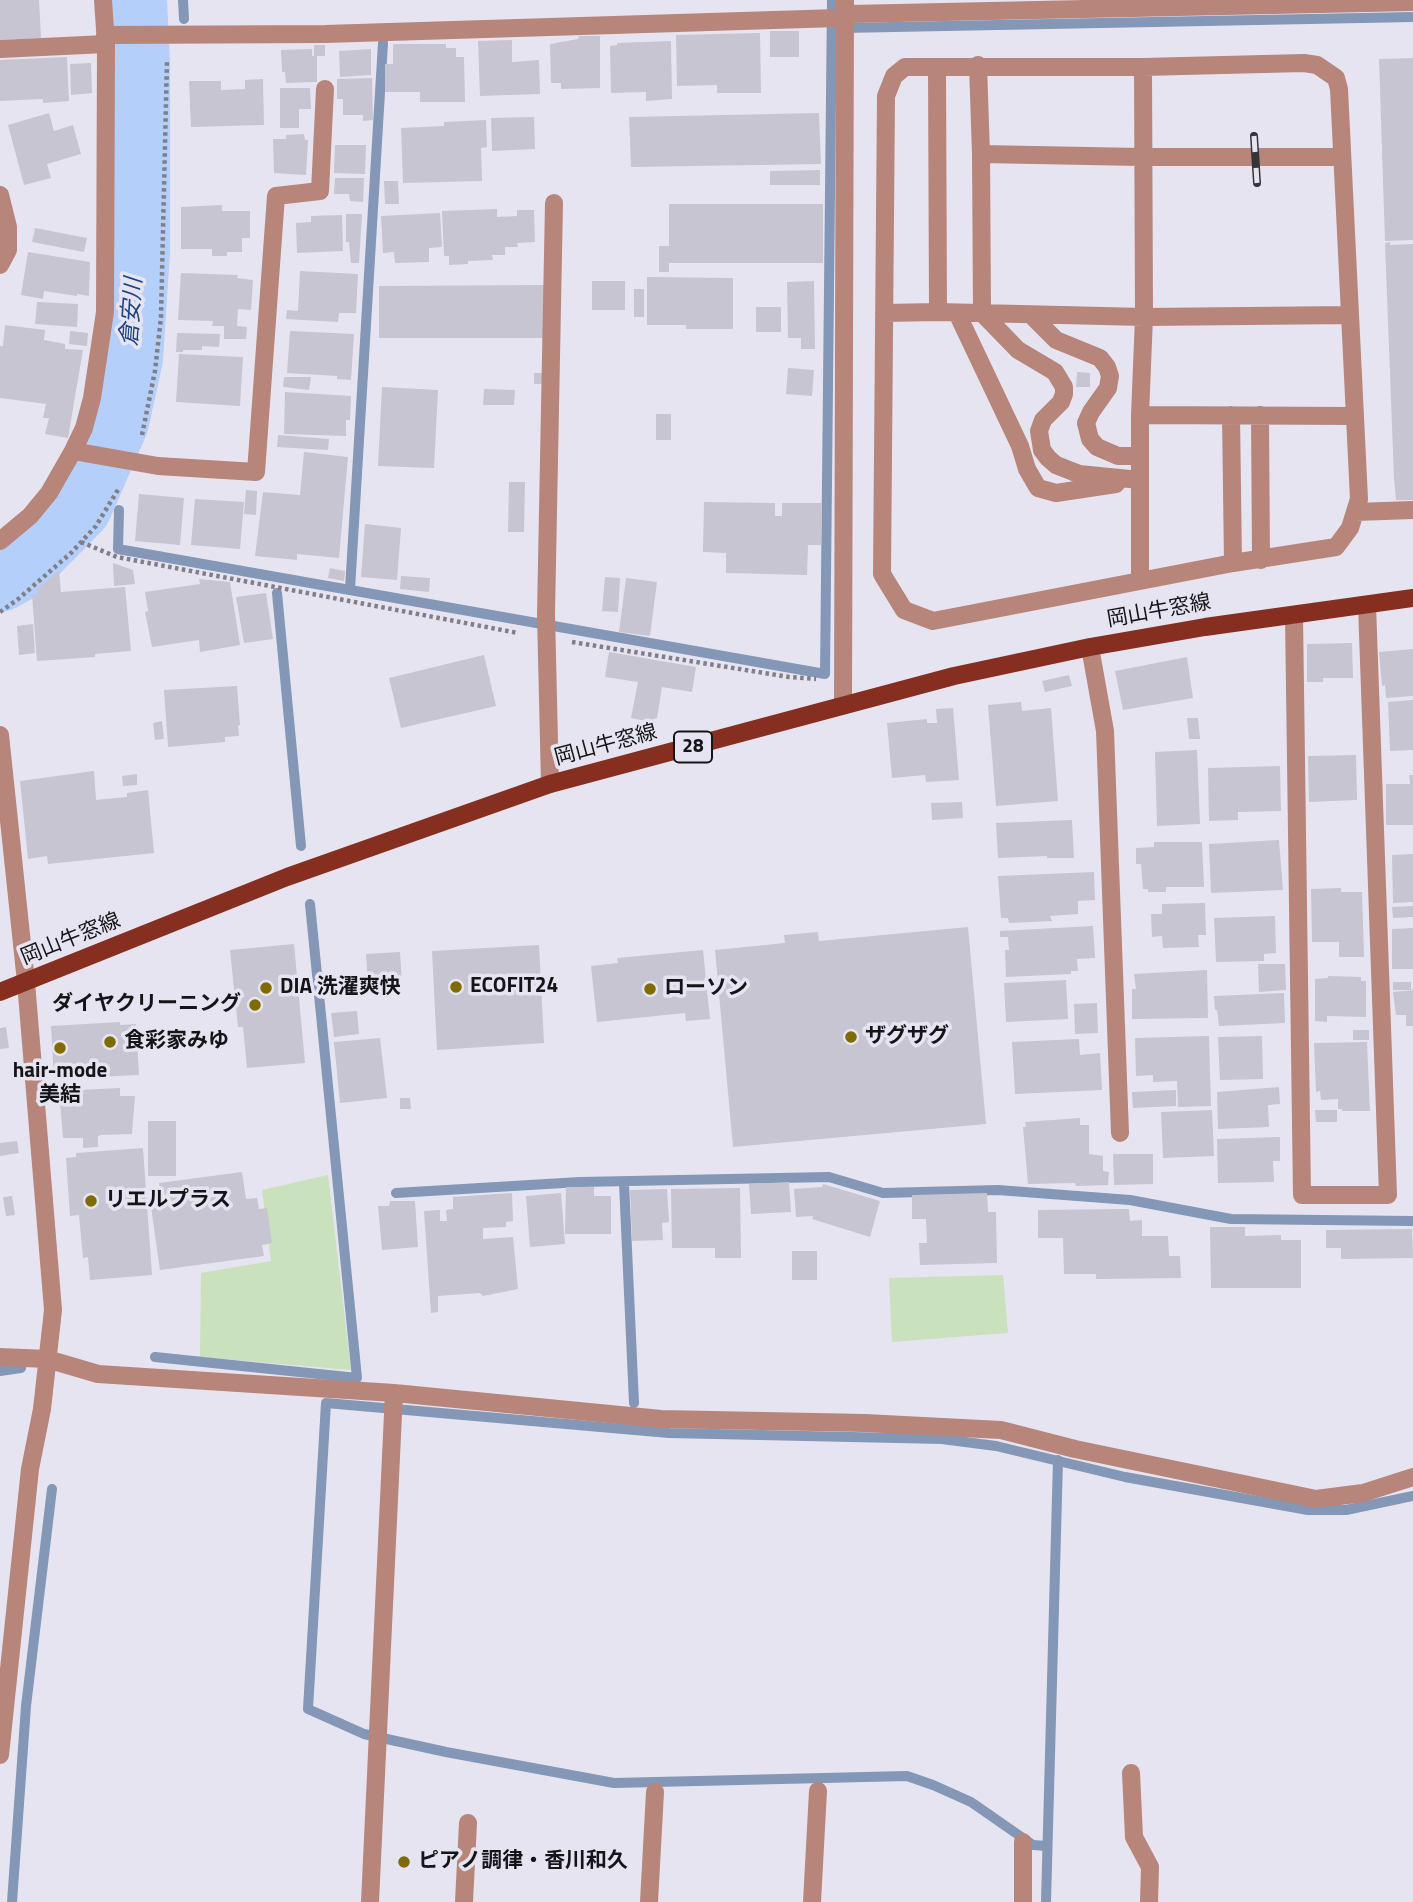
<!DOCTYPE html>
<meta charset="utf-8">
<style>
body{margin:0}
canvas{display:block;background:#e6e4f0}
</style>
<canvas width="1413" height="1902"></canvas>
<script>
const ctx = document.querySelector('canvas').getContext('2d');
ctx.lineJoin = 'round';
function fill(path, color) { ctx.fillStyle = color; ctx.fill(path, 'evenodd'); }
const toPath = rows => new Path2D(rows.map(r => 'M' + r).join(''));
function strokePath(path, color, width, dash) { ctx.strokeStyle = color; ctx.lineWidth = width; ctx.lineCap = dash ? 'butt' : 'round'; ctx.setLineDash(dash || []); ctx.stroke(path); }
function drawText(font, color, halo, rows, align = 'center') {
  ctx.font = font + ' "Titillium Web","Noto Sans JP",sans-serif'; ctx.lineWidth = 7; ctx.setLineDash([]); ctx.textBaseline = 'middle'; ctx.strokeStyle = halo; ctx.fillStyle = color; for (const [text, x, y, turn = 0] of rows) {
    ctx.save(); ctx.translate(x, y); ctx.rotate((+turn || 0) * Math.PI / 180); ctx.textAlign = isNaN(turn) ? turn : align; if (halo) ctx.strokeText(text, 0, 0); ctx.fillText(text, 0, 0); ctx.restore();
  }
}
fill(toPath([
 [328,1175,351,1370,200,1357,201,1273,271,1261,262,1190],
 [1003,1275,1008,1333,892,1342,889,1278]
]), '#cae1bd');
strokePath(toPath([
 [183,0,184,19],
 [842,28,1413,17],
 [116,422,132,422,142,384,147,338,152,272,156,0],
 [119,510,118,549,825,674,832,0],
 [350,589,383,43],
 [277,593,301,846],
 [624,1183,634,1403],
 [396,1193,580,1182,829,1177,883,1193,998,1190,1130,1200,1231,1219,1413,1221],
 [155,1357,357,1378,310,904],
 [0,1371,21,1368],
 [1047,1846,1033,1845,971,1802,933,1785,907,1776,614,1783,446,1752,364,1734,308,1709,326,1403,669,1433,942,1439,996,1446,1125,1477,1308,1510,1346,1510,1413,1496],
 [12,1902,26,1706,52,1489],
 [1046,1902,1058,1460]
]), '#8497b6', 10);
strokePath(toPath([
 [0,579,18,569,79,507,116,422,130,358,137,252,137,63,134,0]
]), '#b4cffa', 66);
fill(toPath([
 [0,0,39,0,41,38,0,40],
 [770,31,799,31,799,57,770,57],
 [760,33,761,93,717,93,717,85,677,86,676,35],
 [579,36,600,36,600,88,561,89,561,83,551,83,550,44,578,39],
 [512,40,512,62,539,60,540,94,480,96,478,41],
 [671,41,672,99,646,101,646,92,611,93,610,46,617,45,617,43],
 [393,44,446,44,446,48,456,48,456,57,464,57,465,102,420,102,420,92,385,92,385,64,393,64],
 [314,45,325,45,325,56,317,56,317,82,286,83,285,72,282,72,281,50,312,49,312,56,314,56],
 [371,49,371,75,340,77,339,51],
 [67,57,69,101,43,103,43,99,0,101,0,60],
 [1413,58,1413,240,1385,241,1379,59],
 [91,63,92,93,71,95,70,64],
 [372,78,373,120,363,121,363,115,343,115,343,99,337,99,337,79],
 [263,79,264,125,191,127,189,81,221,81,221,90,245,89,245,80],
 [280,88,310,88,311,109,299,109,299,128,280,128],
 [49,113,54,131,73,125,81,154,47,164,51,178,24,185,8,125],
 [819,113,821,164,631,167,629,117],
 [534,117,535,149,492,151,491,118],
 [486,120,487,147,481,148,482,181,403,183,401,128,444,126,444,122],
 [304,134,305,140,308,140,306,175,274,173,273,139,286,139,286,135],
 [335,145,366,145,365,174,334,173],
 [820,170,820,185,770,185,770,171],
 [335,178,364,178,363,202,350,201,349,194,334,194],
 [384,181,398,181,399,204,385,204],
 [669,204,823,204,823,263,669,263,669,272,659,272,659,246,669,246],
 [222,205,222,211,250,211,250,238,242,238,242,252,227,252,227,256,212,256,212,249,181,249,181,207],
 [497,209,497,217,517,216,517,210,534,210,535,242,517,243,518,247,505,247,505,255,492,255,493,260,468,261,468,264,449,265,449,256,444,256,442,211],
 [440,213,442,247,429,248,429,262,395,263,394,252,383,253,381,216],
 [346,214,362,214,359,263,351,263,349,242,346,242],
 [342,215,343,251,297,253,296,223,311,222,311,216],
 [35,228,87,238,84,252,32,242],
 [1390,242,1390,245,1413,244,1413,500,1396,500,1394,478,1385,243],
 [28,252,90,262,89,296,77,294,77,296,44,291,43,299,21,295],
 [300,271,358,274,356,313,339,313,338,322,286,319,287,310,298,311],
 [181,273,238,275,237,278,253,280,251,310,238,309,237,326,247,327,246,339,224,339,224,326,212,326,213,321,178,320],
 [647,277,733,278,733,329,686,329,686,325,647,325],
 [592,281,625,281,625,310,592,310],
 [814,281,815,349,801,349,801,338,788,338,787,282],
 [544,285,545,338,379,338,379,286],
 [634,289,644,289,644,317,634,317],
 [37,302,78,304,77,327,35,324],
 [756,307,781,307,781,332,756,332],
 [5,325,45,330,44,340,65,344,65,349,83,350,68,438,45,434,49,418,43,418,46,404,0,398,0,346,3,346],
 [70,331,88,333,87,346,69,344],
 [290,331,354,334,351,380,337,379,337,376,287,373],
 [177,333,220,334,219,347,202,346,202,350,183,350,183,352,176,352],
 [179,354,243,357,240,406,176,402],
 [788,368,814,370,812,396,786,394],
 [1077,372,1090,373,1090,387,1076,387],
 [534,373,542,373,542,384,534,384],
 [284,377,311,377,309,390,283,387],
 [382,387,438,390,434,468,378,466],
 [484,389,515,390,514,405,483,405],
 [285,392,351,396,350,420,346,420,346,436,284,434],
 [656,414,671,414,671,440,656,440],
 [278,435,329,439,328,450,277,447],
 [304,452,348,457,339,558,297,554,297,560,255,556,263,492,300,495],
 [509,482,525,482,524,532,508,532],
 [246,490,257,491,256,515,244,514],
 [139,494,184,498,180,545,135,541],
 [195,499,244,502,240,549,191,545],
 [704,502,775,503,775,516,782,516,782,503,822,503,821,545,808,545,807,575,726,573,726,553,703,552],
 [365,524,401,528,397,580,361,577],
 [113,563,133,570,135,584,114,586],
 [330,568,345,571,344,581,328,578],
 [59,571,61,592,125,587,131,651,95,654,95,657,37,661,32,595,38,594,37,589],
 [401,576,430,578,429,592,400,589],
 [605,577,620,578,618,612,602,611],
 [626,578,657,582,650,636,619,632],
 [199,579,230,582,240,645,200,652,199,640,152,647,145,612,148,611,145,592,200,584],
 [266,593,273,639,244,643,236,597],
 [33,624,35,653,19,655,17,626],
 [1352,643,1353,678,1323,678,1323,682,1307,682,1307,644],
 [1413,649,1413,696,1386,698,1385,685,1382,686,1379,652],
 [609,652,696,667,692,692,662,687,657,718,646,721,631,718,638,682,605,677],
 [484,655,496,706,401,728,389,678],
 [1187,657,1193,698,1123,710,1115,671],
 [1069,675,1072,686,1045,692,1042,681],
 [237,686,240,725,238,726,239,736,225,737,225,742,168,747,164,690],
 [1413,700,1413,750,1390,751,1388,702],
 [1021,702,1022,711,1051,708,1058,801,996,806,988,705],
 [953,708,959,780,926,782,925,775,892,778,887,723,927,719,927,723,937,723,936,709],
 [1187,718,1198,718,1200,739,1189,739],
 [162,721,164,739,155,740,153,723],
 [1197,750,1200,824,1157,826,1155,752],
 [1356,755,1357,800,1309,802,1308,756],
 [1280,766,1281,811,1238,812,1238,820,1209,821,1208,768],
 [94,771,96,800,127,797,127,793,148,790,154,853,48,864,47,856,28,859,20,781],
 [137,774,137,785,123,786,122,776],
 [1409,775,1413,775,1413,825,1386,825,1386,784,1410,784],
 [962,802,963,818,932,820,931,803],
 [1072,820,1074,858,1047,858,1047,856,998,858,996,823],
 [1279,840,1283,890,1211,893,1209,844],
 [1154,842,1202,842,1204,887,1166,887,1166,892,1148,892,1148,889,1143,889,1141,864,1136,864,1136,848,1154,847],
 [1413,854,1413,902,1393,903,1392,855],
 [1094,872,1095,900,1078,901,1078,914,1050,916,1052,921,1009,923,1008,918,1001,918,998,876],
 [1341,888,1341,892,1362,892,1364,957,1339,957,1339,942,1312,942,1311,889],
 [1205,903,1206,935,1198,935,1199,947,1163,948,1162,936,1152,937,1151,914,1162,914,1162,904],
 [1413,906,1413,917,1393,918,1392,907],
 [1275,916,1276,953,1264,954,1264,961,1216,962,1214,918],
 [1093,926,1095,958,1077,959,1078,971,1071,971,1071,974,1006,977,1005,950,1009,950,1008,937,1000,937,1000,931],
 [968,927,986,1124,733,1147,715,950,785,943,784,935,818,932,819,941],
 [1413,928,1413,969,1392,969,1392,929],
 [294,944,305,1063,247,1068,243,1027,238,1027,230,950],
 [539,945,544,1043,437,1050,432,951],
 [703,950,710,1019,686,1021,685,1013,597,1022,591,966,618,963,617,958],
 [400,952,402,983,368,985,366,954],
 [1258,964,1285,964,1286,990,1259,992],
 [1207,970,1208,1018,1132,1019,1132,989,1136,989,1134,974],
 [1328,976,1361,977,1361,981,1366,981,1366,1017,1327,1016,1327,1022,1315,1021,1315,979,1328,978],
 [1066,980,1068,1019,1006,1022,1004,983],
 [1393,982,1411,982,1411,990,1393,990],
 [1413,990,1413,1026,1406,1026,1406,1015,1396,1015,1393,992],
 [1284,993,1285,1023,1219,1026,1217,1010,1215,1010,1214,996],
 [1097,1003,1098,1033,1075,1034,1074,1004],
 [357,1011,359,1034,334,1037,331,1013],
 [120,1022,120,1025,136,1024,139,1075,54,1079,51,1026],
 [6,1027,9,1048,0,1049,0,1028],
 [1353,1030,1369,1030,1369,1040,1353,1040],
 [1209,1036,1211,1106,1178,1107,1177,1081,1153,1082,1153,1075,1136,1076,1135,1038],
 [1262,1036,1263,1079,1220,1080,1218,1037],
 [380,1038,387,1098,340,1103,334,1042],
 [1079,1039,1080,1055,1100,1053,1102,1090,1015,1094,1012,1042],
 [1367,1042,1370,1111,1342,1111,1342,1109,1338,1109,1338,1099,1321,1100,1320,1091,1316,1092,1314,1043],
 [1279,1087,1280,1104,1268,1105,1269,1127,1218,1129,1217,1092],
 [120,1088,120,1096,135,1096,132,1134,100,1135,98,1137,98,1147,83,1148,83,1138,63,1138,59,1091],
 [1176,1090,1176,1106,1133,1108,1132,1092],
 [400,1098,410,1098,411,1109,400,1109],
 [1212,1110,1214,1156,1163,1158,1161,1112],
 [1315,1110,1337,1110,1337,1122,1316,1122],
 [1080,1118,1080,1125,1089,1125,1089,1154,1103,1156,1103,1171,1109,1172,1108,1185,1076,1186,1075,1183,1028,1184,1023,1127,1026,1127,1025,1122],
 [148,1121,176,1121,176,1176,148,1176],
 [1280,1137,1280,1161,1273,1161,1274,1182,1218,1183,1217,1139],
 [17,1141,19,1153,0,1156,0,1143],
 [143,1148,152,1275,90,1280,88,1257,83,1258,79,1215,70,1216,66,1158,76,1157,76,1153],
 [1113,1154,1153,1154,1153,1184,1114,1185],
 [242,1172,246,1199,257,1198,259,1209,267,1208,272,1243,262,1245,264,1256,160,1270,151,1207,163,1206,159,1183],
 [789,1182,791,1212,751,1214,749,1184],
 [823,1184,880,1201,870,1237,812,1219,813,1216,796,1217,794,1189,822,1187],
 [566,1187,594,1187,594,1196,611,1196,611,1234,565,1234],
 [740,1188,741,1258,715,1258,715,1248,672,1248,671,1189],
 [667,1189,669,1222,662,1223,663,1240,632,1241,630,1190],
 [512,1193,513,1221,506,1222,506,1227,483,1228,483,1239,513,1237,518,1289,483,1296,480,1293,438,1296,438,1312,431,1313,424,1211,440,1210,440,1221,447,1221,446,1210,453,1209,453,1197],
 [561,1193,565,1244,530,1247,526,1196],
 [987,1193,988,1212,996,1212,997,1263,920,1265,919,1243,927,1243,926,1219,912,1219,912,1195],
 [12,1196,15,1215,6,1216,3,1197],
 [390,1201,415,1201,418,1247,382,1250,378,1206,389,1206],
 [1129,1209,1130,1221,1142,1220,1142,1236,1168,1236,1169,1256,1180,1256,1181,1278,1096,1279,1096,1274,1064,1274,1063,1238,1038,1238,1038,1210],
 [1210,1227,1245,1227,1245,1236,1281,1235,1281,1240,1301,1240,1301,1288,1211,1288],
 [1412,1229,1413,1258,1341,1259,1341,1248,1326,1248,1326,1230],
 [792,1251,817,1251,817,1280,792,1280]
]), '#c7c5d1');
strokePath(toPath([
 [142,435,155,371,161,317,167,60],
 [81,542,117,557,518,633],
 [0,612,17,600,71,553,96,526,119,488],
 [572,642,789,677,816,679]
]), '#807e87', 4.5, [3.5, 3.5]);
strokePath(toPath([
 [105,35,325,34,838,18,850,14,1413,2],
 [0,49,106,44],
 [1304,63,1317,65,1336,78,1339,89,1359,499,1350,528,1336,547,1233,563,933,621,904,610,882,574,886,96,894,76,905,67,1143,67,1304,63],
 [978,65,981,154,982,313,1018,350,1055,372,1064,387,1064,394,1061,402,1043,420,1039,431,1042,450,1048,458,1056,465,1079,474,1140,480],
 [937,67,938,312],
 [981,154,1141,157,1342,157],
 [0,195,8,227,8,250,0,265],
 [884,313,938,312,1144,317,1350,315],
 [957,313,1020,446,1027,469,1038,488,1056,493,1116,484],
 [1031,315,1056,340,1100,358,1107,367,1110,376,1108,388,1091,412,1086,423,1090,439,1097,447,1118,456,1140,456],
 [1140,415,1355,416],
 [1231,415,1233,563],
 [1260,415,1261,560],
 [73,451,158,466,256,472,276,196,320,191,325,89],
 [1355,512,1413,510],
 [0,541,30,516,49,493,73,451,84,428,92,398,105,312,106,44,103,0],
 [1140,580,1140,415,1144,317,1143,67],
 [1294,615,1302,1195,1388,1195,1367,605],
 [1090,647,1105,731,1120,1133],
 [843,705,845,0],
 [0,735,26,982,53,1310,42,1409,30,1469,0,1755],
 [550,784,546,614,554,203],
 [0,1357,47,1359,98,1374,394,1393,661,1419,865,1423,1001,1430,1075,1449,1316,1499,1363,1493,1413,1477],
 [1131,1773,1134,1837,1150,1867,1149,1902],
 [370,1902,394,1393],
 [464,1902,468,1823],
 [649,1902,655,1792],
 [812,1902,818,1791],
 [1023,1902,1023,1842]
]), '#b7857a', 18);
strokePath(toPath([
 [0,992,287,877,550,784,954,676,1090,647,1205,627,1413,598]
]), '#862f20', 18);
const rail = toPath([
 [1254,136,1257,183]
]);
strokePath(rail, '#353439', 8);
strokePath(rail, '#e6e4f0', 5, [16]);
for (const [x, y, r, color] of [
 [456,987,7,"#806a02"],
 [266,988,7,"#806a02"],
 [650,989,7,"#806a02"],
 [255,1005,7,"#806a02"],
 [851,1037,7,"#806a02"],
 [110,1042,7,"#806a02"],
 [60,1048,7,"#806a02"],
 [91,1201,7,"#806a02"],
 [404,1862,7,"#806a02"]
]) { const dot = new Path2D(); dot.arc(x, y, r, 0, 2 * Math.PI); ctx.fillStyle = color; ctx.fill(dot); strokePath(dot, '#e6e4f0', 2.5); }
for (const [x, y, w] of [
 [693,747,38]
]) { const box = new Path2D(); box.roundRect(x - w / 2, y - 15.5, w, 31, 5); ctx.fillStyle = '#e6e4f0'; ctx.fill(box); strokePath(box, '#151418', 2); }
drawText('bold 19px', '#151418', null, [
 ["28",693,747]
]);
drawText('21px', '#151418', '#e6e4f0', [
 ["岡山牛窓線",1159,612,-10],
 ["岡山牛窓線",606,746,-15],
 ["岡山牛窓線",71,940,-22]
]);
drawText('bold 21px', '#151418', '#e6e4f0', [
 ["ECOFIT24",470,987],
 ["DIA 洗濯爽快",280,988],
 ["ローソン",664,989],
 ["ダイヤクリーニング",241,1005,"right"],
 ["ザグザグ",865,1037],
 ["食彩家みゆ",124,1042],
 ["hair-mode",60,1072,"center"],
 ["美結",60,1096,"center"],
 ["リエルプラス",105,1201],
 ["ピアノ調律・香川和久",418,1862]
], 'left');
drawText('italic 23px', '#1e4381', '#e6e4f0', [
 ["倉安川",133,312,-86]
]);
</script>
